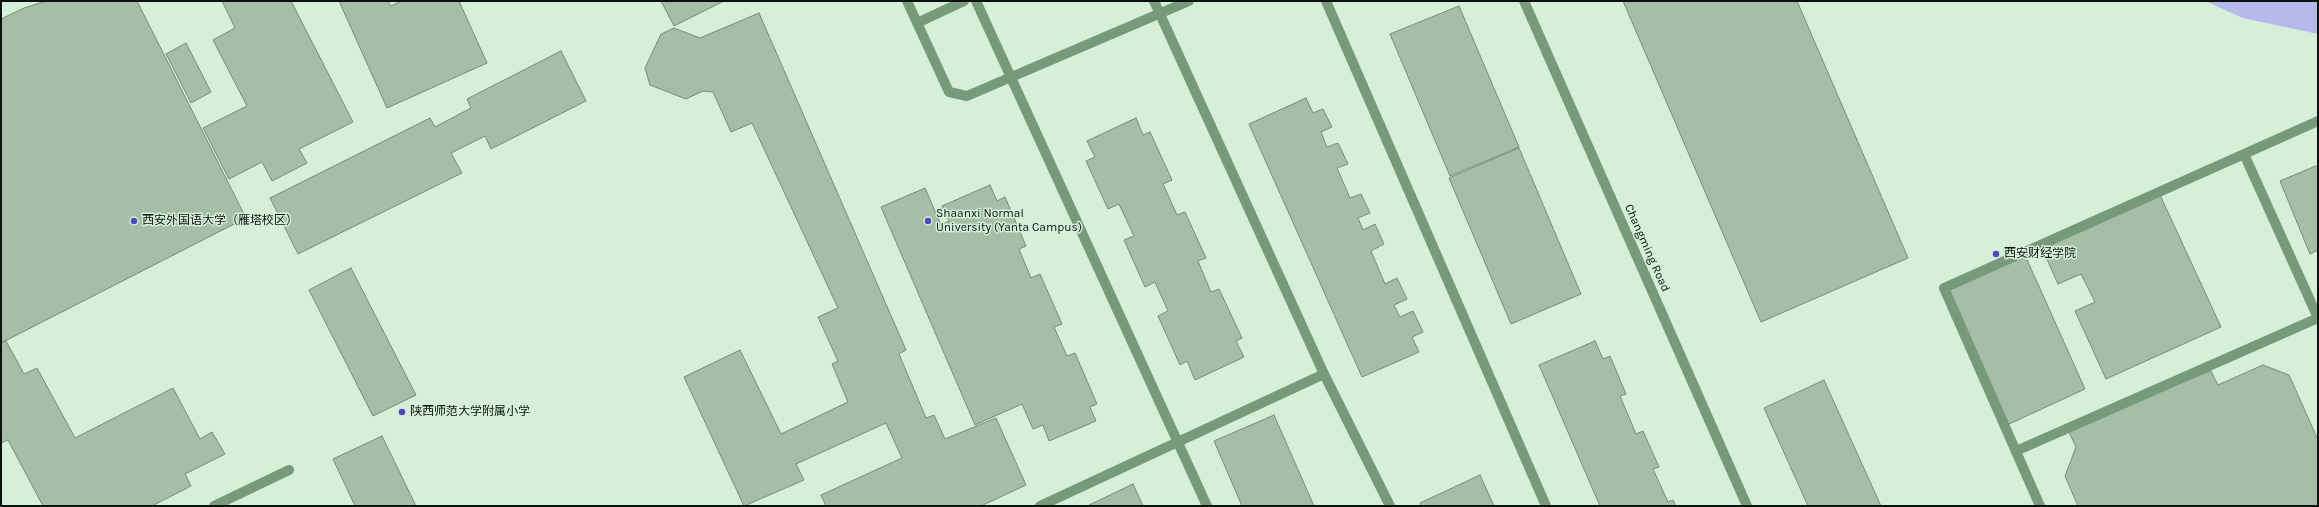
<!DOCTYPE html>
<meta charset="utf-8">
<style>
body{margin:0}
#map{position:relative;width:2319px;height:507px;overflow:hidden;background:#d6efd8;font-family:Karla,sans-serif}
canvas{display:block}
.frame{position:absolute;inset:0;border:2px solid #0a120b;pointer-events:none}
</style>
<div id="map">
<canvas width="2319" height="507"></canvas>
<div class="frame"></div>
</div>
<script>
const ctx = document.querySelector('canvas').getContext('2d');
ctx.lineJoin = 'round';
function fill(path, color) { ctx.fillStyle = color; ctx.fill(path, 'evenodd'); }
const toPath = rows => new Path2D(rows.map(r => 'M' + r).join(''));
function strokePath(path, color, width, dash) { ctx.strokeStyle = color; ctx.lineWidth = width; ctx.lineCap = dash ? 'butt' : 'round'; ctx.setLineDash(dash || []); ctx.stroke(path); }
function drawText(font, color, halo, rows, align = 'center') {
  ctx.font = font + ' Karla,"Noto Sans SC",sans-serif'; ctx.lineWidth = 3; ctx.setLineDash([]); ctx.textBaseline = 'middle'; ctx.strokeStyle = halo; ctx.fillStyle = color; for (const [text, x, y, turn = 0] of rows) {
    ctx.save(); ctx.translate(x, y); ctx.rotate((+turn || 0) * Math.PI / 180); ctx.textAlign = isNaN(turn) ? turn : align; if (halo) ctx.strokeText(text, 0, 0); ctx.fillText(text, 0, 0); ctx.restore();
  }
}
fill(toPath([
 [2205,1,2318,1,2318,34,2243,18]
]), '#b6b9ec');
const building = toPath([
 [46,1,137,1,246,218,1,343,1,19,24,8,46,1],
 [222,1,291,1,353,122,299,149,307,163,272,181,262,162,229,179,203,128,247,106,213,40,235,28,222,1],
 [339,1,459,1,487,63,387,108,339,1],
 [388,1,401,1,391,6,388,1],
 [661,1,724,1,674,26,661,1],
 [1623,1,1797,1,1908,258,1761,322,1623,1],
 [1459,6,1519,147,1450,176,1390,34,1459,6],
 [759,13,906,350,899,354,926,418,934,415,945,439,996,418,1026,485,981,506,826,506,821,495,902,458,886,423,796,464,804,480,744,506,684,377,740,350,781,434,848,402,832,364,838,361,818,317,838,308,752,123,731,132,713,92,703,91,686,99,650,85,645,68,661,34,674,28,700,38,759,13],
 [186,43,211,92,191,103,166,54,186,43],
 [561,51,586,101,491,149,485,136,451,153,462,173,298,254,270,198,430,118,435,127,471,108,467,99,561,51],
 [1306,98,1313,113,1323,109,1332,127,1321,132,1327,147,1338,143,1348,164,1337,168,1350,198,1361,194,1370,213,1358,218,1363,230,1375,224,1384,244,1371,251,1385,284,1397,278,1407,299,1394,305,1400,317,1413,311,1423,332,1412,337,1419,352,1362,377,1249,124,1306,98],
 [1136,118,1143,135,1150,132,1172,180,1163,184,1177,215,1185,212,1206,258,1198,261,1211,292,1219,289,1242,338,1236,341,1244,357,1195,380,1187,361,1180,365,1158,316,1168,311,1155,282,1145,287,1124,240,1134,236,1119,204,1108,209,1086,161,1095,157,1087,141,1136,118],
 [1519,148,1581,294,1511,324,1449,178,1519,148],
 [2318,165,2318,250,2310,254,2280,181,2318,165],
 [990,185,997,201,1005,197,1026,246,1019,249,1031,278,1040,274,1062,324,1054,327,1067,356,1075,353,1097,404,1090,407,1096,421,1049,441,1043,425,1033,429,1022,404,975,425,881,207,925,188,941,225,949,221,942,206,990,185],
 [2160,195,2221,327,2106,379,2075,311,2095,302,2081,274,2058,284,2042,248,2160,195],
 [2024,253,2085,389,2007,425,1946,288,2024,253],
 [351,268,416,395,373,416,309,290,351,268],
 [6,341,24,374,37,368,75,438,173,388,200,439,212,432,225,454,185,474,191,486,152,506,43,506,8,440,1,443,1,343,6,341],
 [1595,341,1603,359,1610,356,1626,394,1620,396,1636,434,1643,431,1659,467,1653,469,1668,502,1673,500,1676,506,1600,506,1539,365,1595,341],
 [2263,365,2289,375,2318,440,2318,506,2078,506,2065,476,2076,447,2068,430,2207,372,2211,371,2218,385,2263,365],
 [1824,380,1881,506,1808,506,1764,408,1824,380],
 [1274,415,1314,506,1242,506,1214,441,1274,415],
 [382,436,416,506,355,506,333,459,382,436],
 [1480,475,1494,506,1421,506,1420,503,1480,475],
 [1133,484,1143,506,1090,506,1089,505,1133,484]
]);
fill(building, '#a6bea8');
strokePath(building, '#758c77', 1);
strokePath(toPath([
 [907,1,949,92,967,96,1189,1],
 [976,1,1207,506],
 [1154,1,1324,374,1390,506],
 [1326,1,1546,506],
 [917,23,964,1],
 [2016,451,2318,318,2244,154],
 [1040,506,1324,374],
 [2040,506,1944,288,2318,121]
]), '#779a7b', 10);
strokePath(toPath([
 [214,506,289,470]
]), '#779a7b', 10);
strokePath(toPath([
 [1524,1,1747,506]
]), '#779a7b', 10);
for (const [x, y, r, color] of [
 [134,221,4,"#5347be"],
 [928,221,4,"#5347be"],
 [1996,254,4,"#5347be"],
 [402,412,4,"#5347be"]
]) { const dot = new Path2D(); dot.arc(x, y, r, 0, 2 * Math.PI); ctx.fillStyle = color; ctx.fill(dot); strokePath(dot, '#d6efd8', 1.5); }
drawText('12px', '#0a120b', '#d6efd8', [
 ["Shaanxi Normal",936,214],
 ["University (Yanta Campus)",936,228],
 ["西安外国语大学（雁塔校区）",142,221],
 ["西安财经学院",2004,254],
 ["陕西师范大学附属小学",410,412]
], 'left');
drawText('12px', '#0a120b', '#d6efd8', [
 ["Changming Road",1647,248,66]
]);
</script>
